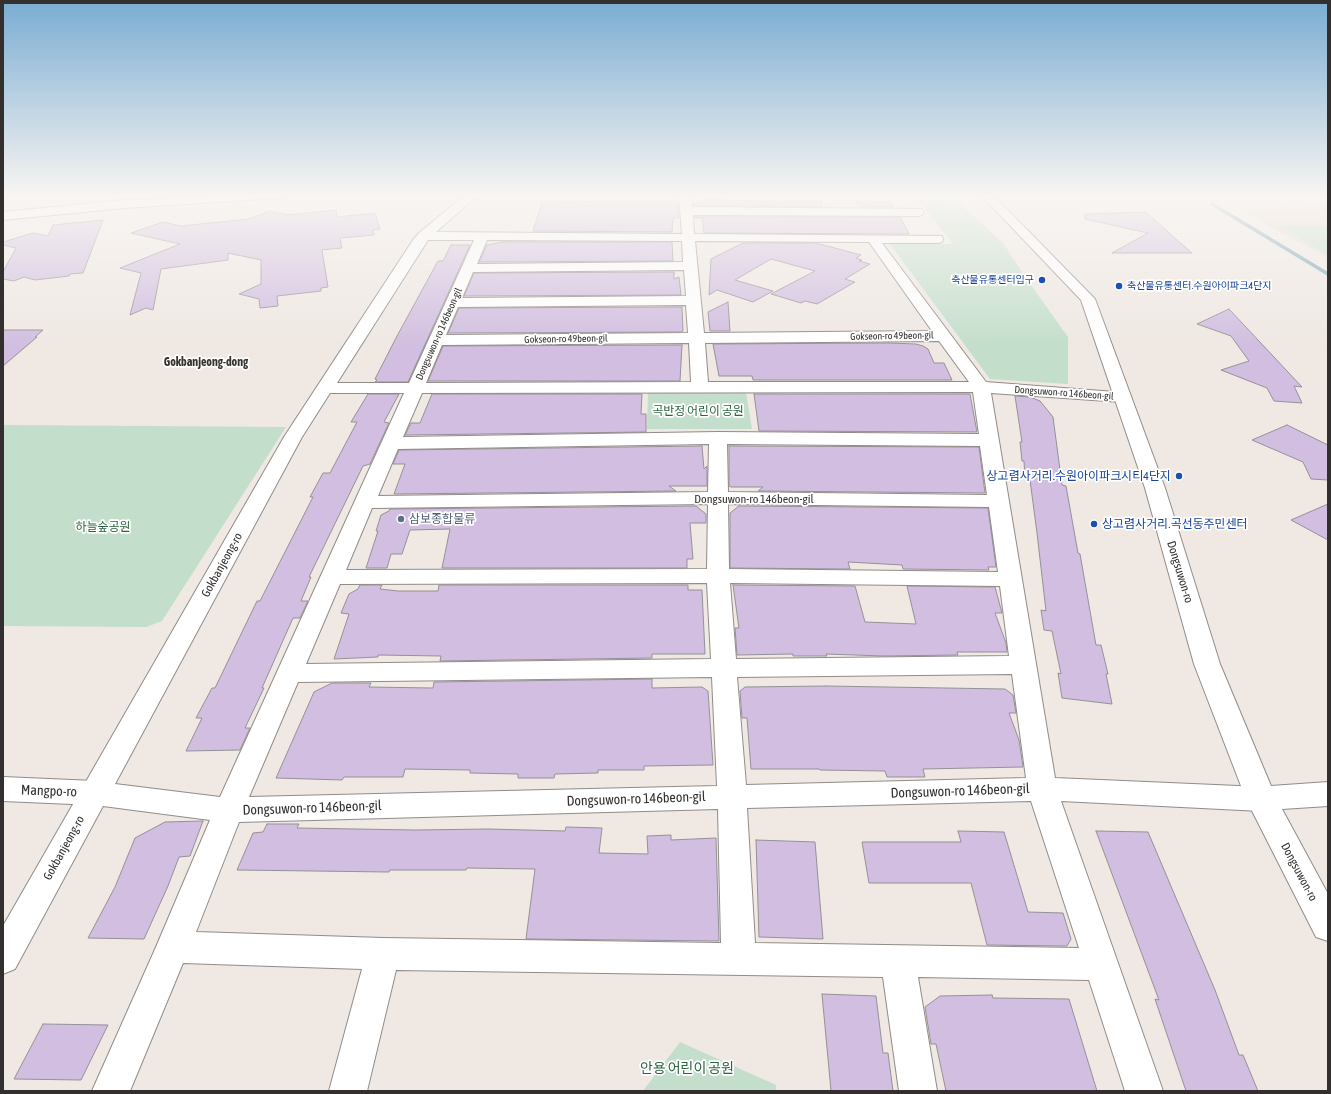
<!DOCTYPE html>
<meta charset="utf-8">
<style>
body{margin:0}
#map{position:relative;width:1331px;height:1094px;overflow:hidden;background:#efe8e3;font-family:"Asap Condensed",sans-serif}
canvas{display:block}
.frame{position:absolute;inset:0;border:4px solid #322f2e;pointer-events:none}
</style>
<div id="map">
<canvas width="1331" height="1094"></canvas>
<div class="frame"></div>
</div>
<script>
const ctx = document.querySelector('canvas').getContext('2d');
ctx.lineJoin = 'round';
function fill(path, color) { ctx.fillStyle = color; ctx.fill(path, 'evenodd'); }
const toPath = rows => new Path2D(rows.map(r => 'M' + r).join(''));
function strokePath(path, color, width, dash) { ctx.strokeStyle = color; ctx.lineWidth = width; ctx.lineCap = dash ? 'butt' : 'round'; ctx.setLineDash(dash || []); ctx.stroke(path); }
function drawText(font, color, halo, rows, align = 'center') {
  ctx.font = font + ' "Asap Condensed","Noto Sans KR",sans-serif'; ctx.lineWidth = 3.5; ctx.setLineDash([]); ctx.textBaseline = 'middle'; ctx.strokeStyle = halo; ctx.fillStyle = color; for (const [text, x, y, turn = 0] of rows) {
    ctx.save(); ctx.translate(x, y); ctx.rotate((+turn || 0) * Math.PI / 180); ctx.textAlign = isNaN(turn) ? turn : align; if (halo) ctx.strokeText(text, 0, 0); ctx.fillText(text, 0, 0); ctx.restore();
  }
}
fill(toPath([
 [1328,206,1328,258,1240,211,1236,207]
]), '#e8dad1');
fill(toPath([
 [919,201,959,203,1003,243,1026,278,1068,337,1068,384,990,379,890,244,953,244],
 [1278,226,1328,226,1328,255],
 [648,392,746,393,752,429,647,429],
 [3,425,286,427,162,621,146,627,3,626],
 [680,1042,776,1085,776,1091,643,1091]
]), '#c3decb');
strokePath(toPath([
 [1212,204,1328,274]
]), '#76a1b0', 3.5);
const building = toPath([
 [708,200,821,202,822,207,693,206,693,204,708,200],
 [642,201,678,202,679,218,673,218,672,232,533,231,542,202,642,201],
 [856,201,891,202,894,207,859,207,856,201],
 [336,210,337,217,375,213,380,229,373,230,374,235,340,238,342,248,322,250,328,287,321,288,321,291,277,296,278,306,260,308,259,299,239,294,261,284,261,260,228,253,228,260,161,269,153,310,146,308,130,315,141,273,120,268,180,244,131,233,163,222,181,226,249,219,270,211,288,215,336,210],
 [1146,212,1177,240,1192,253,1112,253,1148,233,1085,219,1085,214,1146,212],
 [695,217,900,217,909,234,704,233,702,218,695,218,695,217],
 [103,220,83,273,70,274,69,276,35,280,24,277,14,281,3,279,3,272,16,248,3,245,3,242,33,233,48,236,53,225,103,220],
 [503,242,672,242,673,261,479,262,487,245,503,242],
 [743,243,816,243,861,255,856,258,862,260,859,261,870,264,845,279,855,282,817,304,805,301,801,303,771,294,815,271,771,259,735,280,773,291,753,302,717,290,709,295,711,259,743,243],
 [451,245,470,245,408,382,375,382,377,380,375,379,397,336,438,261,443,261,451,245],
 [674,272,674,279,679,277,681,295,464,296,474,273,674,272],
 [728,302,730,331,710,331,708,312,728,302],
 [682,307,683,331,681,332,448,333,459,308,682,307],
 [1229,309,1302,387,1294,386,1302,403,1274,401,1267,388,1221,370,1249,361,1231,336,1197,324,1229,309],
 [3,330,43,330,35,337,37,337,3,366,3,330],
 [888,343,916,344,923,346,928,349,934,363,944,363,952,380,753,380,752,376,719,376,713,344,888,343],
 [682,345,680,381,428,381,443,346,682,345],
 [368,394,399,394,384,422,389,423,370,464,363,466,309,577,311,577,301,601,308,601,300,618,293,618,262,688,264,688,245,728,250,728,240,750,186,751,202,718,196,718,212,688,215,688,257,601,260,601,313,497,310,497,323,473,330,473,357,422,351,422,368,394],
 [432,394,642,394,641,414,646,414,646,432,405,435,411,423,420,423,432,394],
 [754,394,970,394,977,432,759,431,754,394],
 [1015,396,1030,397,1040,401,1053,417,1062,485,1066,486,1078,553,1080,554,1096,645,1101,645,1108,674,1106,674,1112,704,1062,698,1058,673,1061,674,1052,631,1044,630,1041,610,1046,611,1037,533,1030,480,1025,479,1024,461,1022,461,1020,442,1022,442,1015,396],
 [1287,425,1328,445,1328,480,1311,479,1303,462,1252,440,1287,425],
 [702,446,704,469,707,466,707,486,669,486,676,491,394,494,405,464,393,464,399,450,702,446],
 [729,446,979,447,985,493,758,491,763,487,731,487,729,486,729,446],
 [1328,504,1328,540,1291,520,1328,504],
 [696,506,706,514,706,523,690,523,693,559,687,559,687,568,442,568,450,529,410,530,402,554,391,554,387,568,366,568,378,531,376,531,381,515,389,511,390,509,696,506],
 [739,506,988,508,996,567,988,567,989,570,903,569,902,565,848,562,850,569,730,568,730,513,739,506],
 [360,585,382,585,380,589,398,591,438,591,439,585,688,585,688,590,702,590,705,654,652,654,652,658,440,661,441,656,378,655,378,657,334,659,349,614,341,613,349,594,358,589,360,585],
 [733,585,855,586,865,622,916,624,907,586,995,587,1002,613,995,613,1006,643,1007,652,957,652,958,655,883,656,826,654,827,656,793,656,793,654,737,655,735,628,739,628,733,585],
 [652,679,652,688,702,687,708,691,713,765,644,766,644,770,598,770,598,773,555,774,554,778,518,778,518,774,470,773,470,770,405,769,403,777,344,777,342,780,276,778,314,692,332,683,371,683,369,687,433,688,434,682,652,679],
 [826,686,1005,689,1013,695,1016,713,1009,713,1019,740,1023,767,923,769,925,777,887,777,885,771,820,770,819,769,751,769,747,718,742,718,740,691,745,687,826,686],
 [203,821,190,856,179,857,168,886,144,939,88,938,115,887,135,838,165,822,203,821],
 [267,824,299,824,297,828,415,830,488,829,565,831,566,827,602,828,599,853,648,854,647,836,671,835,671,840,716,838,719,941,526,939,535,869,467,868,466,870,390,870,389,872,237,870,253,833,263,832,267,824],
 [958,831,1004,832,1028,912,1063,913,1071,939,1067,946,987,945,971,883,869,883,862,842,961,842,958,831],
 [1096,831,1148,832,1215,990,1239,1055,1243,1055,1258,1091,1186,1091,1155,999,1159,1000,1096,831],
 [756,840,815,842,823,939,759,937,756,840],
 [822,994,876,996,883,1053,888,1053,893,1091,831,1091,822,994],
 [992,995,993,998,1069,999,1097,1091,946,1091,936,1044,931,1044,925,1007,940,996,992,995],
 [43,1024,108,1025,81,1080,14,1079,43,1024]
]);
fill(building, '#d1bee0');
strokePath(building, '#949197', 1);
const street = toPath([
 [465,195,478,195,436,232,682,234,679,195,691,195,692,207,922,209,924,212,922,215,918,216,693,215,694,234,942,236,943,239,942,242,937,243,882,243,986,382,1128,393,1131,397,1128,401,1122,402,991,393,1055,778,1261,787,1271,791,1276,799,1271,807,1261,811,1061,801,1163,1091,1125,1091,1089,980,918,977,937,1091,899,1091,883,977,396,970,367,1091,329,1091,362,969,183,963,130,1091,92,1091,156,947,210,820,103,806,15,969,3,974,3,926,284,437,413,240,419,233,465,195],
 [428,240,474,240,409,383,337,383,428,240],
 [487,240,682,241,683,262,477,264,487,240],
 [695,241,869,242,932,331,704,333,695,241],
 [684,270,686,296,462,298,473,272,684,270],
 [686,305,688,333,446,335,458,307,686,305],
 [939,341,969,382,708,382,705,343,939,341],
 [689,343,691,382,426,383,442,345,689,343],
 [973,392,979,434,718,432,403,437,422,393,973,392],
 [330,393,404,393,220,797,115,784,302,437,330,393],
 [709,444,708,492,378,496,398,449,709,444],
 [727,444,980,446,987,495,728,492,727,444],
 [708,504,707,569,346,570,372,508,708,504],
 [728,504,989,507,998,572,729,569,728,504],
 [707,583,711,659,306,664,340,584,707,583],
 [730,583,1000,586,1009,656,736,659,730,583],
 [1012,674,1026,778,746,785,737,677,1012,674],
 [712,677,717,786,249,797,298,682,712,677],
 [1031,801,1079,948,755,943,747,808,1031,801],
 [718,809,721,943,383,938,196,932,239,822,718,809]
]);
const secondary = toPath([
 [224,195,286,195,284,197,280,198,124,208,3,220,3,212,124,200,224,195],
 [981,195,993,195,1095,299,1165,488,1220,664,1271,786,1328,782,1328,806,1282,809,1328,894,1328,941,1316,937,1246,799,1194,664,1145,488,1081,300,981,195],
 [3,777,95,781,105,785,110,793,105,801,95,805,3,801,3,777]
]);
strokePath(street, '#928c88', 2);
strokePath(secondary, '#928c88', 2);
fill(street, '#fff');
fill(secondary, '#fff');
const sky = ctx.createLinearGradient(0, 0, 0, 348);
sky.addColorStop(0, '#7aacd2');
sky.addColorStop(0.56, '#f8f5f2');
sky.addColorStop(1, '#f8f5f200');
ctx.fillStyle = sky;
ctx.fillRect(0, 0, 1331, 348);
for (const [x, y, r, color] of [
 [1042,280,4,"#1a4fb4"],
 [1119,286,4,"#1a4fb4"],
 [1179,476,4,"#1a4fb4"],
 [401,519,4,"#5c6f8a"],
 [1094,524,4,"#1a4fb4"]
]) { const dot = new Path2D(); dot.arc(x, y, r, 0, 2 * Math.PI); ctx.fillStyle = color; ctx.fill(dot); strokePath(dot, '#fff', 1.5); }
drawText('10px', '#164399', '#fff', [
 ["축산물유통센터입구",1034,280],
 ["축산물유통센터.수원아이파크4단지",1127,286,"left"]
], 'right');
drawText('10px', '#322f2e', '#fff', [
 ["Dongsuwon-ro 146beon-gil",439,334,-66],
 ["Gokseon-ro 49beon-gil",892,336,-1],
 ["Gokseon-ro 49beon-gil",566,339,-1],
 ["Dongsuwon-ro 146beon-gil",1064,393,4]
]);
drawText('bold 12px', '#38322f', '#fff', [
 ["Gokbanjeong-dong",206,362]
]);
drawText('12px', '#2c6442', '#fff', [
 ["곡반정 어린이 공원",698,411],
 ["하늘숲공원",103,527]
]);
drawText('12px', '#164399', '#fff', [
 ["상고렴사거리.수원아이파크시티4단지",1171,476],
 ["상고렴사거리.곡선동주민센터",1102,524,"left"]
], 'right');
drawText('12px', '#322f2e', '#fff', [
 ["Dongsuwon-ro 146beon-gil",754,499],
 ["Gokbanjeong-ro",222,565,-61],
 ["Dongsuwon-ro",1180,572,73],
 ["Gokbanjeong-ro",64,848,-61],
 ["Dongsuwon-ro",1299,872,62]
]);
drawText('12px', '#4e5e75', '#fff', [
 ["삼보종합물류",409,519]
], 'left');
drawText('14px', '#322f2e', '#fff', [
 ["Mangpo-ro",49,791,2],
 ["Dongsuwon-ro 146beon-gil",960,791,-2],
 ["Dongsuwon-ro 146beon-gil",636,799,-2],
 ["Dongsuwon-ro 146beon-gil",312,808,-2]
]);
drawText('14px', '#2c6442', '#fff', [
 ["안용 어린이 공원",687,1069]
]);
</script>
